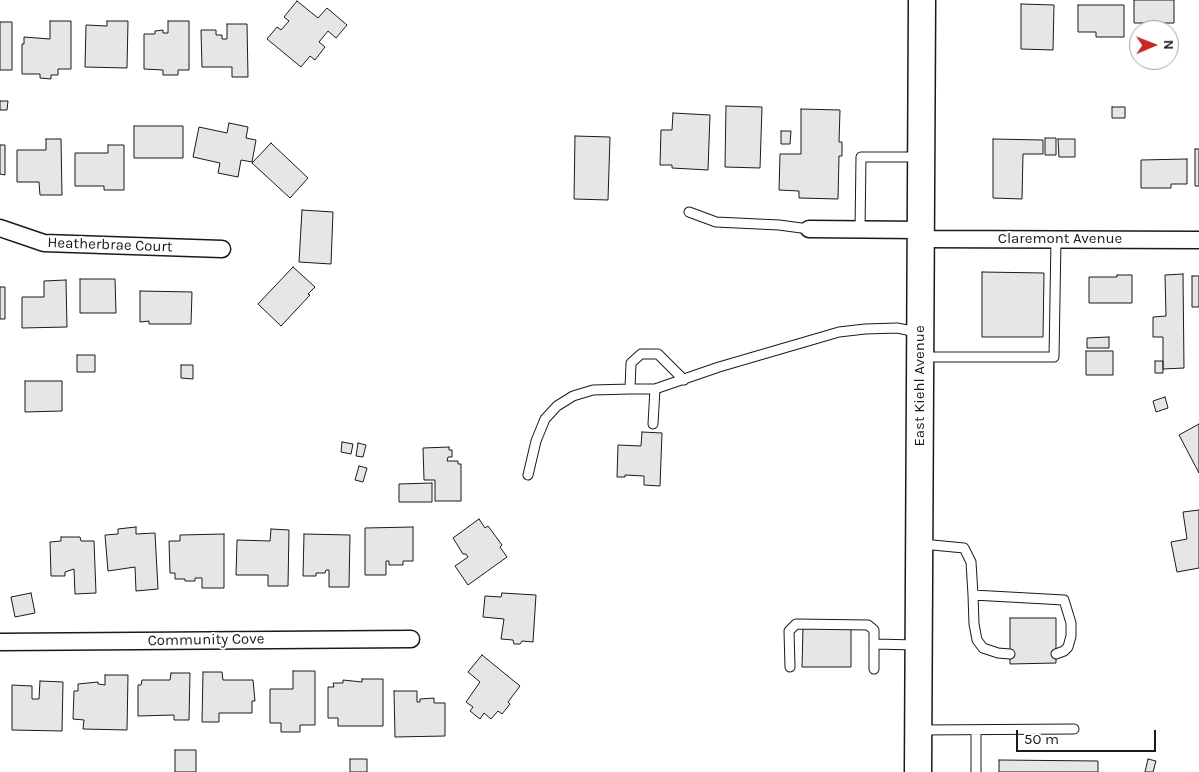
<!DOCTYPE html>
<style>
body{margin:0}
#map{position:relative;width:1199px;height:772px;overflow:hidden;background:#fff;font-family:Karla,sans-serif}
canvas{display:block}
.north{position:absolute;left:1129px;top:20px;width:50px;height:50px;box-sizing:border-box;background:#fff;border:1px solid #a3a3a3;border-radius:50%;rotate:89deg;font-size:14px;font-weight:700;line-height:20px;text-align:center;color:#1a1a1a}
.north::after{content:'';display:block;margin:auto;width:18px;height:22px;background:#c62828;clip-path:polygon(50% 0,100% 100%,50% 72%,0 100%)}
.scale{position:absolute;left:1016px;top:730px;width:140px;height:22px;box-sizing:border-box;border:2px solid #1a1a1a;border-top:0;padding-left:6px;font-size:15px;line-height:18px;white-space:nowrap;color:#1a1a1a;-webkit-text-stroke:4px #fff;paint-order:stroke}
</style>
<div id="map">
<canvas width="1199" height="772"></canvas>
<div class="north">N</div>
<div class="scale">50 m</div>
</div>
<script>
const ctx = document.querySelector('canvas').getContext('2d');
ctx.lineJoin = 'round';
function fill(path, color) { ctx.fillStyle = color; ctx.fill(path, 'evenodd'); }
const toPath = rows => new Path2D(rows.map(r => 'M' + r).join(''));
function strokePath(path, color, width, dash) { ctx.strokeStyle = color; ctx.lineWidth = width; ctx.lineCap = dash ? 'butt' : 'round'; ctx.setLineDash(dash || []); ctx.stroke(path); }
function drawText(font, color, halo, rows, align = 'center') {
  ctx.font = font + ' Karla,sans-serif'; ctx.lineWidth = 4; ctx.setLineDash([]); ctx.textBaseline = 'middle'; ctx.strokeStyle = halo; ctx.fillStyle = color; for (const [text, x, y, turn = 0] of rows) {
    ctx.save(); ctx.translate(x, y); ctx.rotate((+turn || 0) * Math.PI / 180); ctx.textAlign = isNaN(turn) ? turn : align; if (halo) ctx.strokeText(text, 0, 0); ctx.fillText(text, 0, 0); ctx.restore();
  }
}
const building = toPath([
 [1134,0,1174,0,1174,23,1134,23,1134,0],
 [297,1,318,18,327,8,347,25,336,38,328,31,319,42,325,47,315,60,310,56,301,67,267,39,277,27,281,30,289,21,284,17,297,1],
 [1021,4,1054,5,1053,50,1021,49,1021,4],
 [1078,5,1124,5,1124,37,1096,37,1096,32,1078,32,1078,5],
 [50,21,71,21,71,69,58,69,58,75,51,75,51,79,40,78,40,74,22,74,22,44,24,44,24,37,50,39,50,21],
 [107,21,128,21,127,68,85,67,86,25,107,26,107,21],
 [168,21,189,21,189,70,178,70,178,75,163,75,163,70,144,69,144,34,155,34,155,31,163,30,163,33,168,33,168,21],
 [0,22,12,22,12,70,0,70,0,22],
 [227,24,247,24,248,77,232,77,232,67,202,67,201,30,216,30,216,35,222,35,222,39,227,39,227,24],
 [0,101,8,101,7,110,0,110,0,101],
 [726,106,762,107,760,168,725,167,726,106],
 [1112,107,1125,107,1125,118,1112,118,1112,107],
 [801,109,840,110,839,142,842,142,842,156,839,156,838,199,799,198,799,191,779,190,780,154,801,154,801,109],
 [673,113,710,115,708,170,672,168,672,165,660,165,661,130,672,130,673,113],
 [229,123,248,127,246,138,256,140,252,162,241,160,238,177,218,173,220,163,193,157,199,127,227,133,229,123],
 [134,126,183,126,183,158,134,158,134,126],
 [781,131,791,131,790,144,781,144,781,131],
 [575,136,610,137,608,200,574,199,575,136],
 [1045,138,1056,138,1056,155,1045,155,1045,138],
 [46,139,61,139,62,195,40,195,39,182,17,182,17,150,46,150,46,139],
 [993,139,1043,140,1043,154,1023,154,1022,199,993,198,993,139],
 [1058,139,1075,139,1075,157,1059,157,1058,139],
 [271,143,308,178,290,198,252,163,271,143],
 [0,145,5,145,5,175,0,174,0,145],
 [108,145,124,145,124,190,104,190,104,186,75,186,75,153,108,153,108,145],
 [1195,149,1199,149,1199,186,1195,186,1195,149],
 [1187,159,1187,184,1171,184,1171,188,1141,188,1141,160,1187,159],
 [302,210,333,212,331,264,299,262,302,210],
 [293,267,315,287,308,294,310,295,281,326,258,304,293,267],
 [982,272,1044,273,1043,337,982,337,982,272],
 [1183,274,1184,368,1163,369,1163,337,1153,337,1153,317,1166,316,1165,275,1183,274],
 [1117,275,1132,275,1132,303,1089,303,1089,277,1117,277,1117,275],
 [1192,276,1199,276,1199,307,1192,307,1192,276],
 [80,279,115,279,116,313,80,313,80,279],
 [66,280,67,327,22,328,22,297,44,297,44,281,66,280],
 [0,287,5,287,5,319,0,319,0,287],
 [140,291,192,292,191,324,149,324,149,321,140,322,140,291],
 [1109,337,1109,348,1087,348,1087,338,1109,337],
 [1086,351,1113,351,1113,375,1086,375,1086,351],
 [77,355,95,355,95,372,77,372,77,355],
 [1155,361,1163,361,1163,373,1155,373,1155,361],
 [181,365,193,365,193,379,181,378,181,365],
 [25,381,62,381,62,411,25,412,25,381],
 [1165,397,1168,408,1156,412,1153,401,1165,397],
 [1199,424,1199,473,1179,435,1199,424],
 [642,432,662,433,660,486,644,485,644,476,625,475,625,477,617,477,618,445,641,446,642,432],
 [342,442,353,444,351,454,341,452,342,442],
 [358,443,366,445,363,457,356,456,358,443],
 [449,447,449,450,452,450,452,457,448,457,447,461,458,461,458,464,461,464,461,501,435,501,435,480,424,480,423,448,449,447],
 [359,466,367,468,363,482,355,480,359,466],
 [432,483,432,502,399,502,399,484,432,483],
 [1199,510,1199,568,1177,572,1171,542,1187,539,1183,512,1199,510],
 [479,519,485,528,488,526,502,545,500,547,507,557,468,585,455,566,468,557,466,554,463,554,453,538,479,519],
 [136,527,136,534,155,533,158,589,136,591,135,567,108,571,105,535,118,534,118,529,136,527],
 [413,527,413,561,403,561,403,565,389,565,389,561,386,561,386,575,365,575,365,528,413,527],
 [271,529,289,530,288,586,268,586,268,575,236,575,237,540,270,541,271,529],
 [224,534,224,588,202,588,202,578,195,578,195,581,185,581,185,579,175,579,175,573,170,573,169,541,180,541,180,535,224,534],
 [304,534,350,535,349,587,329,587,329,570,326,570,325,573,316,573,316,576,303,576,304,534],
 [61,537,80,537,81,541,94,541,96,593,75,594,74,569,65,572,65,576,51,576,50,542,61,541,61,537],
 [31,593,35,613,15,617,11,597,31,593],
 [502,593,536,595,533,642,522,641,520,644,514,644,513,640,501,639,504,619,483,617,485,596,501,597,502,593],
 [1010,618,1056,618,1056,663,1010,664,1010,618],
 [803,627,851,627,851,667,802,667,803,627],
 [482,655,520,686,508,702,510,704,502,714,498,711,491,719,484,713,480,719,470,711,473,707,466,702,480,682,468,672,482,655],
 [293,671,315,671,315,725,300,725,300,732,281,732,281,723,270,723,270,689,293,689,293,671],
 [203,672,222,672,223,680,253,680,255,701,252,701,252,713,219,713,219,722,202,722,203,672],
 [171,673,190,673,189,720,174,720,174,715,138,716,138,685,141,685,142,680,170,680,171,673],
 [105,675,128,675,127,730,83,729,84,720,73,719,74,691,78,691,78,684,98,682,98,684,105,685,105,675],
 [362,679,383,679,383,726,338,726,338,718,328,718,328,687,334,687,333,683,343,683,343,680,362,682,362,679],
 [40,681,63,682,62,731,12,730,12,685,32,686,32,699,39,699,40,681],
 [394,691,417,691,417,702,420,702,420,699,434,698,434,703,445,703,445,736,395,737,394,691],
 [175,750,196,750,196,772,175,772,175,750],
 [350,759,367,759,367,772,350,772,350,759],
 [1148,759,1156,761,1153,772,1145,772,1148,759],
 [999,760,1098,761,1098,772,999,772,999,760]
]);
fill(building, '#e6e6e6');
strokePath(building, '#1a1a1a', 1);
const lane = toPath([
 [689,212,716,222,779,225,809,229],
 [860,230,861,157,918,157],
 [923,357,1054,357,1056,239],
 [655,389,630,389,631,363,641,354,658,354,684,380],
 [653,424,655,389,719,367,839,332,865,329,897,328,917,332],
 [528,475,536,441,545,419,557,406,573,396,593,390,630,389],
 [922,544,964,548,971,562,973,595,1064,600,1071,623,1071,636,1068,647,1064,651,1056,654],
 [973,595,974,624,977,640,983,648,998,653,1010,654],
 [874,644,916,645],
 [790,667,789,631,796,624,868,625,874,630,874,669],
 [921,730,1074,729],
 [976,772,976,730]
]);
const street = toPath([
 [0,228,44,243,222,249],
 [809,229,920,230],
 [920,239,1199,240],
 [0,642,411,639]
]);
const primary = toPath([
 [918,772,922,0]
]);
strokePath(lane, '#1a1a1a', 11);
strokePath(street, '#1a1a1a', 19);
strokePath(primary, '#1a1a1a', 29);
strokePath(lane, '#fff', 9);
strokePath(street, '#fff', 16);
strokePath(primary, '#fff', 26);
drawText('15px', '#1a1a1a', '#fff', [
 ["Claremont Avenue",1060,239],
 ["Heatherbrae Court",110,245,2],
 ["East Kiehl Avenue",920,386,-90],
 ["Community Cove",206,640,-1]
]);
</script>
